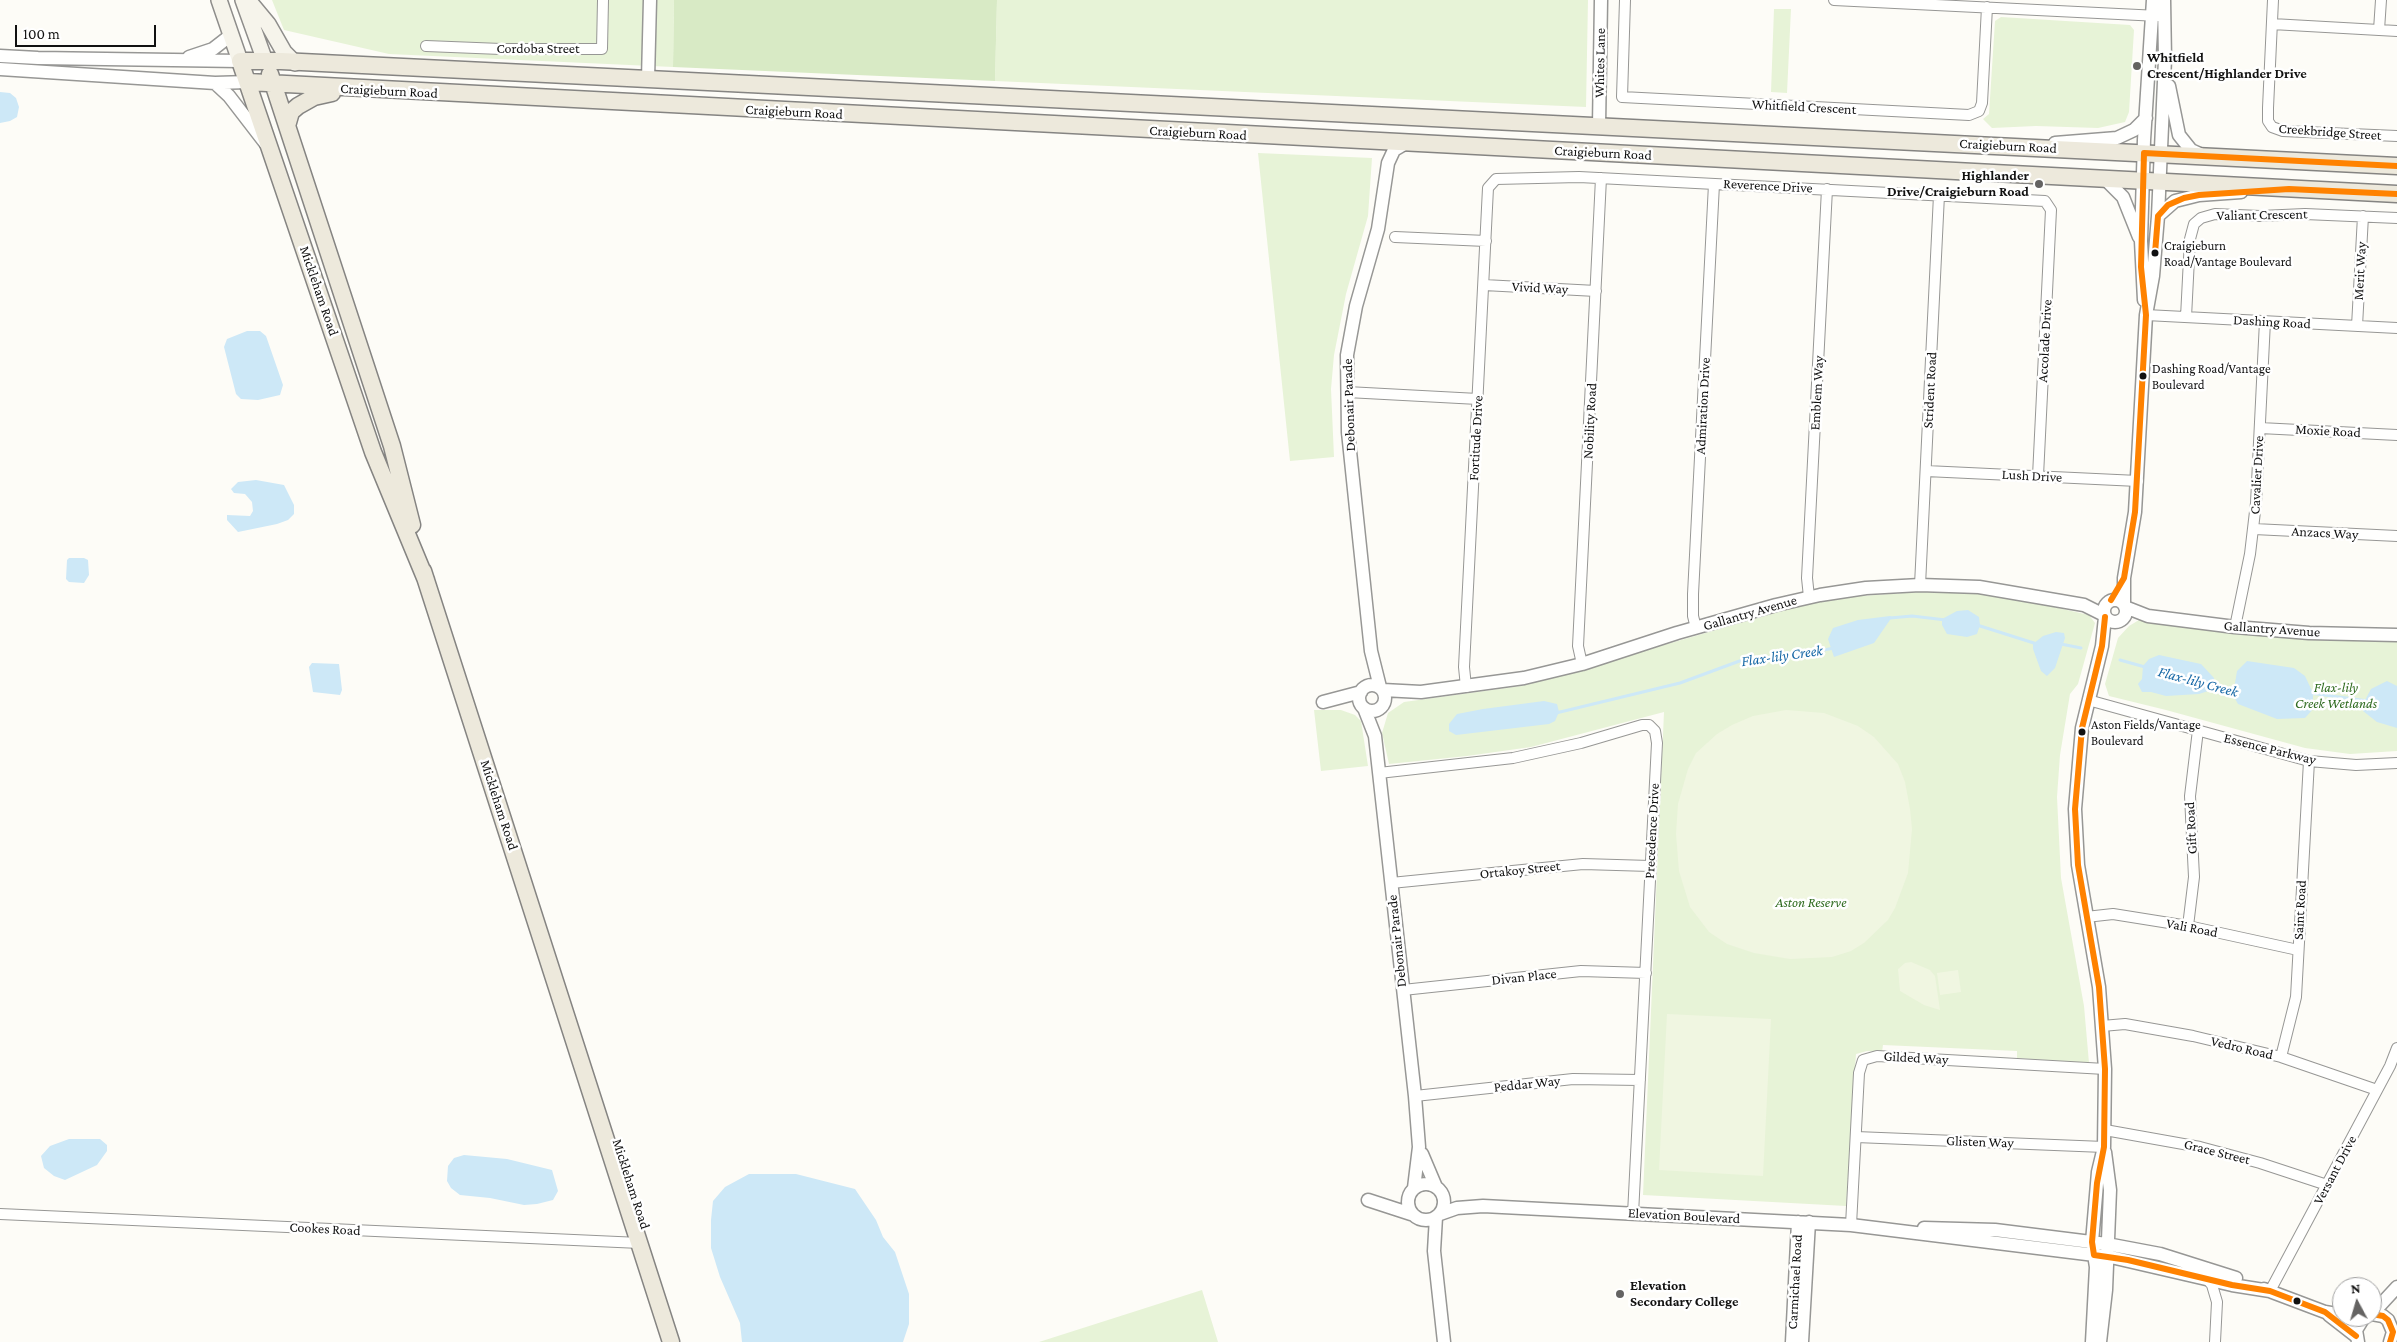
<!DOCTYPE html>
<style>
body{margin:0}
#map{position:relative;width:2397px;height:1342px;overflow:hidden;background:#fdfcf7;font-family:"Crimson Pro",serif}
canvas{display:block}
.north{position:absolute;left:2332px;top:1277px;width:50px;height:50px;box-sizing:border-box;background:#fff;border:1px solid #a0a0a0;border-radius:50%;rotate:354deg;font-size:14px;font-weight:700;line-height:20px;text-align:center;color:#111}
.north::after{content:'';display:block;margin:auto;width:18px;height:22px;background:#646362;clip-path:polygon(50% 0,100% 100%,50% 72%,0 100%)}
.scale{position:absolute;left:15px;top:25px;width:141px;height:22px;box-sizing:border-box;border:2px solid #111;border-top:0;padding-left:6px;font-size:15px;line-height:18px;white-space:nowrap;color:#111;-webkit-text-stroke:4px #fff;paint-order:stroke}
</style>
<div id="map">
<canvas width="2397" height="1342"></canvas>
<div class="north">N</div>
<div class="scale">100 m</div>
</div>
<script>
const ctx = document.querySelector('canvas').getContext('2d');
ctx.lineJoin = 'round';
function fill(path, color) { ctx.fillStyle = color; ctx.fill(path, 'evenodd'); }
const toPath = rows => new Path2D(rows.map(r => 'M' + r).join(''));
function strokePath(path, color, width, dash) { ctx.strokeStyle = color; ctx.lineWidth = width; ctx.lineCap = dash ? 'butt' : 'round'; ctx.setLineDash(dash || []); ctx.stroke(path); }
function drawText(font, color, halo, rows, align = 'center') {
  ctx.font = font + ' "Crimson Pro",serif'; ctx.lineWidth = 5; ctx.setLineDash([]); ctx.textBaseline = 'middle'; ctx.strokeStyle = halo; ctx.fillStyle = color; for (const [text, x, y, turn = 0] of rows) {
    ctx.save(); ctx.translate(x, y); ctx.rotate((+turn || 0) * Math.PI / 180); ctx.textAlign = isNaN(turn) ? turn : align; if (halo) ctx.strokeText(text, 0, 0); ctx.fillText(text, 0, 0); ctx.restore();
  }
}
fill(toPath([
 [272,0,674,0,673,67,389,54,284,30],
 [997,0,1588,0,1586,107,995,81],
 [1774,9,1791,9,1787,93,1771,92],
 [2001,17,2130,25,2134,30,2129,112,2125,122,2098,128,2036,126,1992,128,1983,119,1989,114,1995,21],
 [1258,153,1372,158,1368,216,1346,294,1334,355,1331,389,1334,457,1290,461],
 [1918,592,1988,592,2089,615,2095,623,2078,684,2070,694,2060,755,2057,797,2061,878,2084,1006,2089,1063,2017,1058,2017,1051,1883,1045,1882,1052,1867,1051,1856,1054,1846,1206,1643,1195,1664,712,1531,747,1467,756,1389,764,1382,733,1388,713,1404,702,1521,686,1803,605,1847,597],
 [2139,620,2279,636,2397,642,2397,751,2350,754,2305,748,2166,710,2109,696,2105,684,2118,638,2129,626],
 [1314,710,1341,710,1355,715,1361,721,1368,766,1321,771],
 [1202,1290,1218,1342,1039,1342]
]), '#e7f3d7');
fill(toPath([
 [674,0,997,0,995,81,673,67]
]), '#d8eac5');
fill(toPath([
 [1786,710,1824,713,1858,726,1874,737,1898,764,1905,782,1910,809,1912,829,1908,873,1895,908,1888,920,1864,943,1851,951,1832,957,1790,959,1754,953,1727,944,1709,932,1690,907,1679,871,1676,834,1678,804,1688,769,1696,753,1717,734,1732,725,1753,716],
 [1911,962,1930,970,1935,976,1940,1010,1924,1005,1900,991,1898,969,1905,963],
 [1958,970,1961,992,1940,995,1937,973],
 [1667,1014,1771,1019,1763,1176,1659,1170]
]), '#f0f6e1');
fill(toPath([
 [0,92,10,93,16,98,19,107,17,117,10,121,0,123],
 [247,331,260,331,266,336,283,385,280,395,258,400,241,399,236,394,224,347,227,339],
 [256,480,284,485,294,505,294,514,288,520,277,524,238,532,227,520,227,515,250,516,253,511,252,502,245,494,234,493,231,489,238,482],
 [69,558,84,558,88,560,89,575,84,583,69,582,66,579,67,560],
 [1968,610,1979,617,1980,625,1977,634,1967,637,1947,634,1942,625,1942,619,1957,611],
 [1890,616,1892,617,1874,643,1834,657,1828,639,1833,628,1858,620],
 [2056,632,2064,633,2065,638,2055,668,2047,676,2041,671,2033,649,2033,644,2043,636],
 [2159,655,2201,664,2214,678,2214,689,2199,694,2166,696,2151,692,2142,692,2138,684,2142,679,2143,666,2149,659],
 [2247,661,2294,668,2305,676,2313,693,2313,709,2305,718,2277,719,2238,704,2233,695,2237,671],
 [312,663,339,664,342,690,340,695,313,692,309,667],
 [2387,681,2397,686,2397,728,2377,722,2363,711,2364,702,2371,689],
 [1544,701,1557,704,1559,712,1555,721,1549,724,1456,735,1449,731,1449,724,1457,714,1483,709],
 [69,1139,100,1139,107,1145,107,1151,97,1165,65,1180,54,1176,44,1168,41,1156,50,1146],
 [464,1155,507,1159,552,1170,558,1191,553,1200,537,1204,524,1205,490,1198,460,1195,451,1188,447,1181,448,1166,454,1158],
 [749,1174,796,1174,855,1189,876,1220,883,1237,895,1252,909,1294,909,1324,903,1342,742,1342,740,1323,720,1277,711,1248,711,1220,713,1201,725,1187]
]), '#cde8f7');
strokePath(toPath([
 [1890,618,1912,616,1946,620],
 [1977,625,2037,644],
 [2061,644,2081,648],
 [2120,660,2145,667],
 [2211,688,2236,695],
 [2310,693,2368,701],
 [1556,713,1680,683,1745,659,1799,655,1834,648]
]), '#cde8f7', 3);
const minor = toPath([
 [1625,0,1622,97,1969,115,1979,111,1982,103,1987,7],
 [1834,0,2159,16],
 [2273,0,2268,108,2268,121,2272,127,2283,131,2397,136],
 [2272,24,2397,31],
 [2379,30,2381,0],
 [426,46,501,49,602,49,603,0],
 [1395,237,1486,241],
 [1484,285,1596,291],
 [2146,315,2397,328],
 [2186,317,2190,239,2194,224,2201,218,2215,214,2260,216,2305,214,2397,218],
 [2357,326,2363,216],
 [1347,392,1478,399],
 [2260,428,2397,435],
 [1926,471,2138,481],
 [2254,529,2397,536],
 [1920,585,1939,195],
 [1809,597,1807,578,1827,189],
 [2235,627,2250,554,2256,503,2265,321],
 [1696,628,1693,616,1693,594,1714,184],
 [1582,664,1578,646,1601,178],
 [1466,687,1464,667,1488,188,1496,179,1579,177,2045,201,2051,210,2038,476],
 [2088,700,2309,761,2356,765,2397,763],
 [1379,773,1513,758,1581,743,1642,725,1649,725,1655,731,1657,743,1633,1214],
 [1391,883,1583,864,1650,866],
 [2086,917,2113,914,2188,926,2298,950],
 [2188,926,2194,877,2190,796,2198,730],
 [1403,990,1581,971,1646,973],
 [2102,1026,2125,1024,2193,1036,2281,1057,2377,1090],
 [2281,1057,2296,997,2309,761],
 [1415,1096,1573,1079,1640,1080],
 [2105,1130,2200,1147,2260,1163,2327,1185],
 [1856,1137,2104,1147],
 [0,1214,640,1243],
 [1851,1225,1859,1073,1863,1060,1877,1056,2105,1069],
 [2207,1279,2212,1285,2217,1302,2215,1342],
 [2270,1291,2390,1066,2397,1048]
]);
const tertiary = toPath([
 [0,56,38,58,240,61],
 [189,57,213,49,231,35],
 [0,69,215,83,248,82],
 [648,79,650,0],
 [215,83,229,96,266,144],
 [2169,86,2179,135,2191,150,2202,155],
 [1599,126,1601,0],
 [2055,143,2117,138,2134,130,2146,118],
 [2105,179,2123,197,2139,237],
 [2158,216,2175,201,2199,195,2241,192],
 [2144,300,2141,241,2144,140,2153,0],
 '2104 611a11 11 0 1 1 22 0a11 11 0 1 1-22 0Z',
 [2124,605,2124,578,2135,512,2146,315,2153,276,2158,216,2165,59,2164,0],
 [2125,607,2148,616,2235,627,2309,633,2397,635],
 '1359 698a13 13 0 1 1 26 0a13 13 0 1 1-26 0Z',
 [1380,687,1371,651,1355,499,1348,432,1347,355,1356,306,1378,229,1388,163,1394,150,1406,143],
 [1383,690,1421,692,1524,678,1582,664,1677,633,1776,605,1820,595,1866,588,1920,585,1979,587,2084,605,2104,615],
 [1323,702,1361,692],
 [1364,708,1375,736,1415,1096,1419,1147,1414,1188],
 [1422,1154,1436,1187],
 '1408 1202a18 18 0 1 1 36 0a18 18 0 1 1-36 0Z',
 [1368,1200,1411,1214],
 [1440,1214,1457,1208,1483,1206,1851,1225,2111,1257,2232,1285,2270,1291],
 [1436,1217,1434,1251,1444,1342],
 [1924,1228,1995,1230,2107,1244,2160,1254,2236,1278],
 [2264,1289,2325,1312,2342,1315],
 [2372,1314,2383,1316,2388,1320,2393,1332,2390,1342],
 [2372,1314,2397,1287],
 [2329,1315,2356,1336],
 [1792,1342,1798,1222],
 [1802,1342,1809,1222],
 [2092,1342,2096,1267,2092,1242,2098,1172,2104,1147,2105,1069,2099,987,2078,865,2075,809,2082,728,2102,646,2105,617],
 [2100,1342,2106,1290,2110,1190,2105,1152],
 [2358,1342,2356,1330,2364,1317]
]);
const secondary = toPath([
 [219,0,240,61],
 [243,0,265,61],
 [248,0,268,24,284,52,295,63]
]);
const primary = toPath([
 [270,74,392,446,412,525],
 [248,82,2397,194],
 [287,126,291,112,298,106,314,97,332,93],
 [423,571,671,1342],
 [426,580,373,452,240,61,281,61,648,79,2397,166]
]);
strokePath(minor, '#979795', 12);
strokePath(tertiary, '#979795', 15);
strokePath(secondary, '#8e8d8b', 18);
strokePath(primary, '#858482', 19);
strokePath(minor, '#fffffe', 10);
strokePath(tertiary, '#fffffe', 12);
strokePath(secondary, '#f6f4eb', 15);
strokePath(primary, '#ede9dc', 16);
strokePath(toPath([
 [2155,253,2158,216,2168,205,2184,198,2199,195,2289,189,2397,194],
 [2111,600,2124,578,2135,512,2146,315,2141,267,2144,153,2397,166],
 [2105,617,2102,646,2082,728,2075,809,2078,865,2099,987,2105,1069,2104,1147,2097,1183,2092,1242,2094,1255,2128,1260,2232,1285,2270,1291,2325,1312,2356,1336],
 [2372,1314,2383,1316,2388,1320,2393,1332,2390,1342]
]), '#ff8200', 6);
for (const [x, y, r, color] of [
 [2137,66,5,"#646362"],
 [2039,184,5,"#646362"],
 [2155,253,4.5,"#111"],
 [2143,376,4.5,"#111"],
 [2082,732,4.5,"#111"],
 [1620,1294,5,"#646362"],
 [2297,1301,4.5,"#111"]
]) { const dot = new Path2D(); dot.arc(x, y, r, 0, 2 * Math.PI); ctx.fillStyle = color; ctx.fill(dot); strokePath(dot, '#fff', 2); }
drawText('13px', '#111', '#fff', [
 ["Craigieburn",2164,246],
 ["Road/Vantage Boulevard",2164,262],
 ["Dashing Road/Vantage",2152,369],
 ["Boulevard",2152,385],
 ["Aston Fields/Vantage",2091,725],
 ["Boulevard",2091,741]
], 'left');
drawText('14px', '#111', '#fff', [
 ["Cordoba Street",538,49],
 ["Whites Lane",1600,63,-89],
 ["Craigieburn Road",389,91,3],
 ["Whitfield Crescent",1804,107,3],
 ["Craigieburn Road",794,112,3],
 ["Creekbridge Street",2330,132,4],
 ["Craigieburn Road",1198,133,3],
 ["Craigieburn Road",2008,146,3],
 ["Craigieburn Road",1603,153,3],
 ["Reverence Drive",1768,186,3],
 ["Valiant Crescent",2262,215,-1],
 ["Merit Way",2360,271,-87],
 ["Vivid Way",1540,288,3],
 ["Mickleham Road",319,291,71],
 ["Dashing Road",2272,322,3],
 ["Accolade Drive",2045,341,-87],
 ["Strident Road",1930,390,-87],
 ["Emblem Way",1817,393,-87],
 ["Debonair Parade",1349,405,-92],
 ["Admiration Drive",1703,406,-87],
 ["Nobility Road",1590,421,-87],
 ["Moxie Road",2328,431,3],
 ["Fortitude Drive",1476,438,-87],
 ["Cavalier Drive",2257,475,-87],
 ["Lush Drive",2032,476,3],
 ["Anzacs Way",2325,533,3],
 ["Gallantry Avenue",1750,613,-16],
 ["Gallantry Avenue",2272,629,4],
 ["Essence Parkway",2270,749,14],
 ["Mickleham Road",499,805,72],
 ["Gift Road",2191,828,-93],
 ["Precedence Drive",1652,831,-87],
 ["Ortakoy Street",1520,870,-6],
 ["Saint Road",2300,910,-87],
 ["Vali Road",2192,928,11],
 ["Debonair Parade",1397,941,-96],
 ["Divan Place",1524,977,-6],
 ["Vedro Road",2242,1048,13],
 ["Gilded Way",1916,1058,3],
 ["Peddar Way",1527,1084,-6],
 ["Glisten Way",1980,1142,2],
 ["Grace Street",2217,1152,14],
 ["Versant Drive",2335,1170,-62],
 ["Mickleham Road",631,1184,72],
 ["Elevation Boulevard",1684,1216,3],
 ["Cookes Road",325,1229,3],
 ["Carmichael Road",1795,1282,-87]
]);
drawText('bold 14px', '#111', '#fff', [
 ["Whitfield",2147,58],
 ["Crescent/Highlander Drive",2147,74],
 ["Highlander",2029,176,"right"],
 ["Drive/Craigieburn Road",2029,192,"right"],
 ["Elevation",1630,1286],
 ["Secondary College",1630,1302]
], 'left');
drawText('italic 14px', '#2f6b1f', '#fff', [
 ["Flax-lily",2336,688],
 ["Creek Wetlands",2336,704],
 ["Aston Reserve",1811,903]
]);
drawText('italic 15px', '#1768a6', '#fff', [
 ["Flax-lily Creek",1782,656,-8],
 ["Flax-lily Creek",2198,682,15]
]);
</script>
